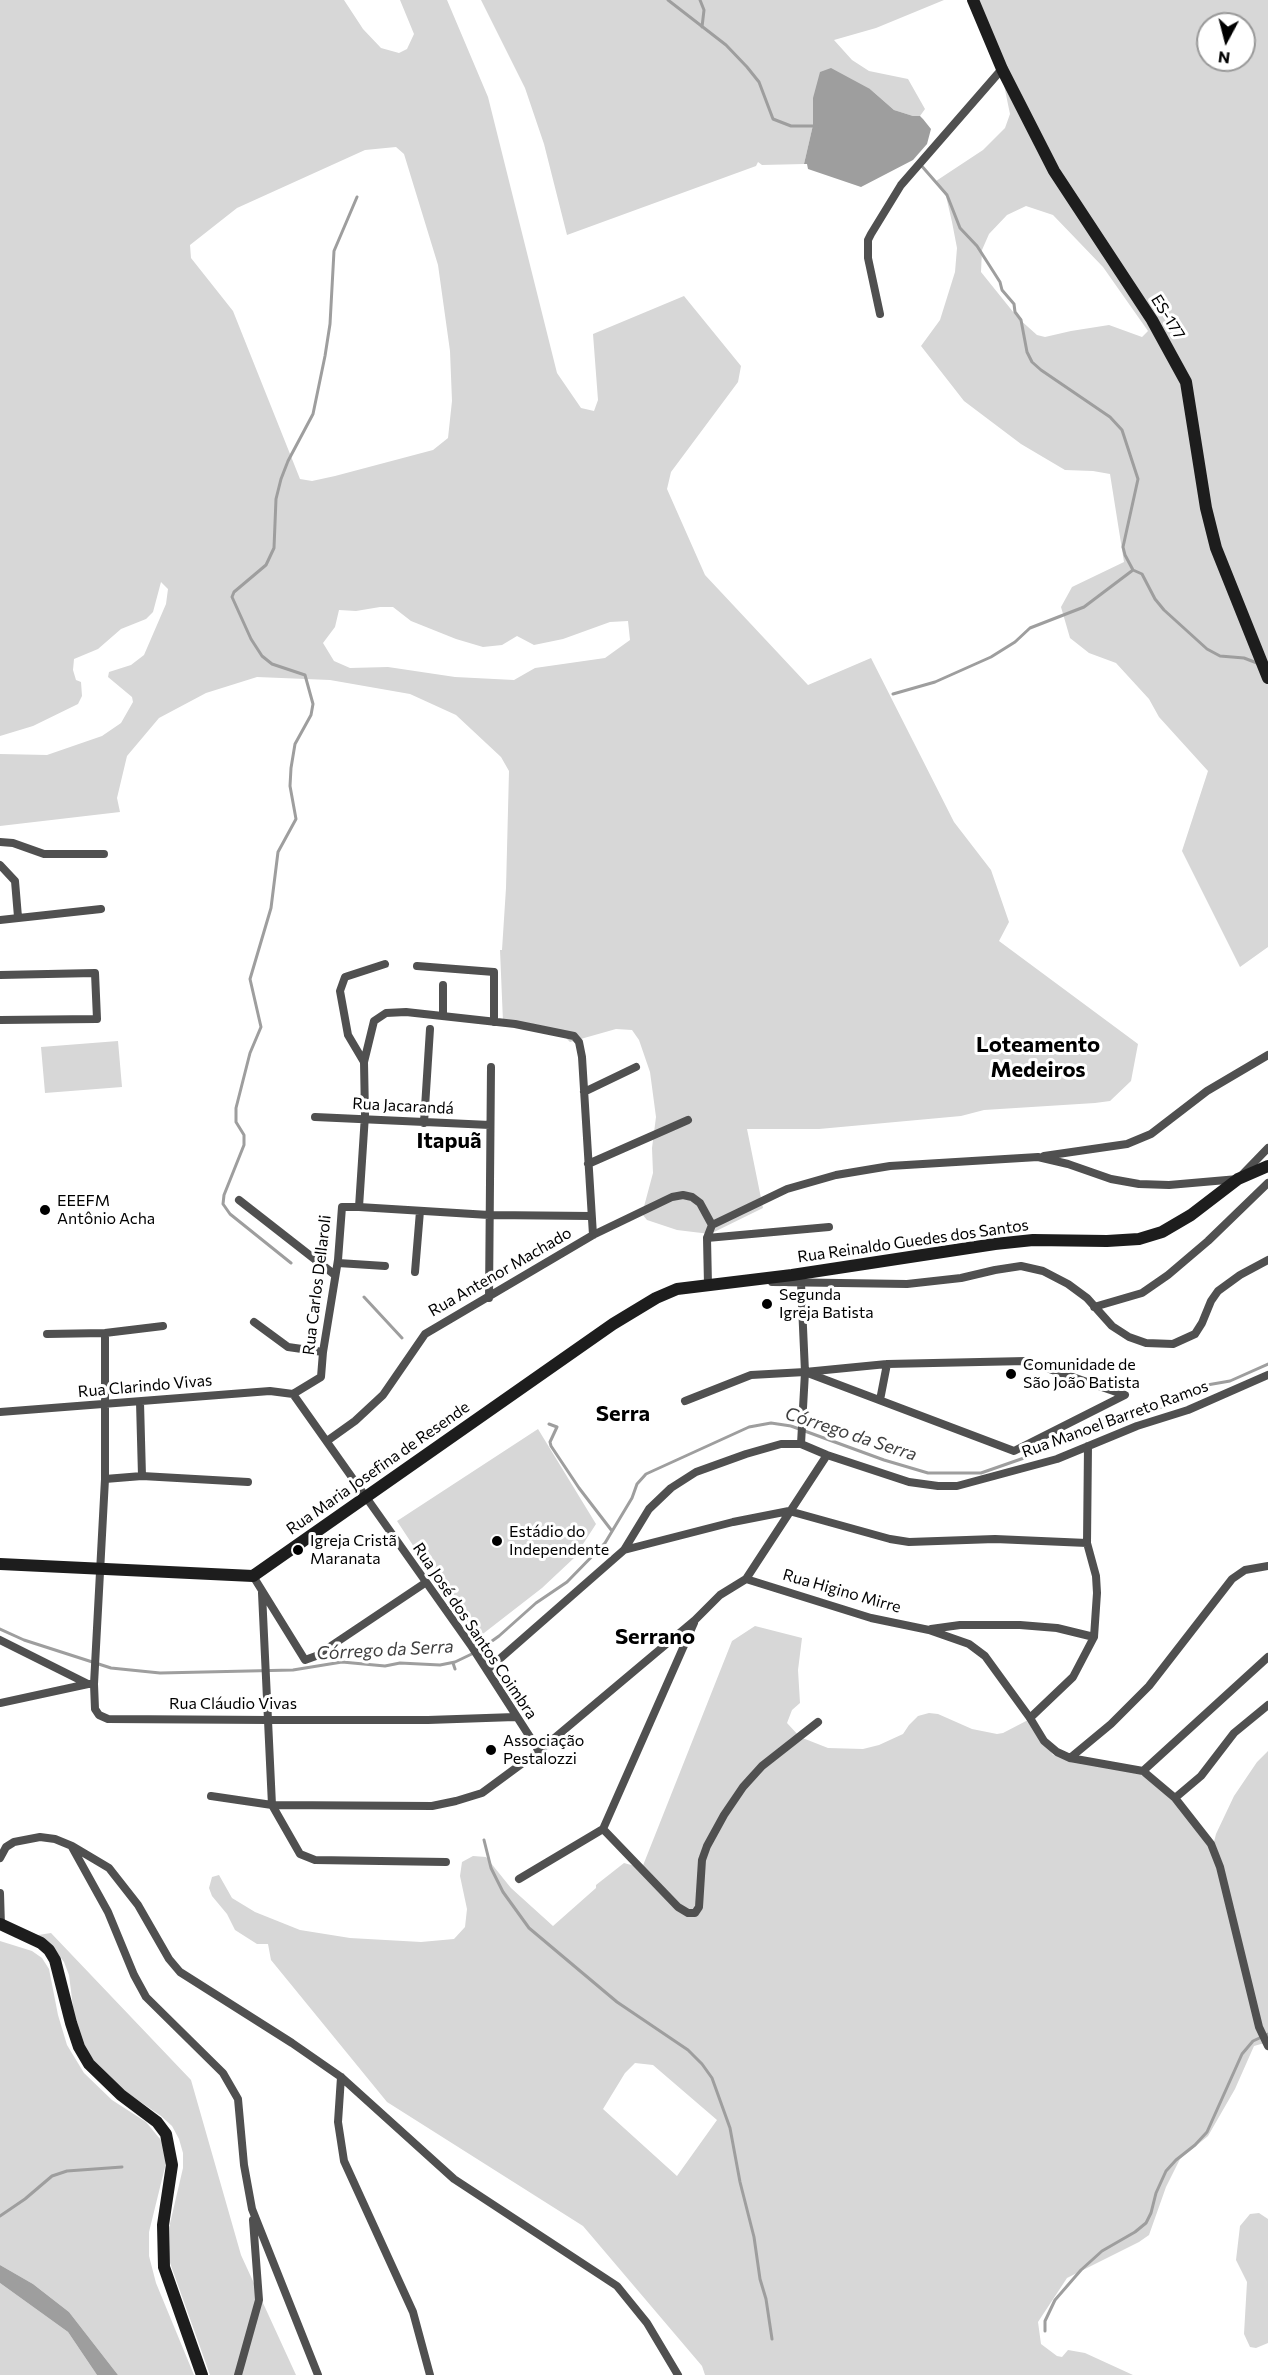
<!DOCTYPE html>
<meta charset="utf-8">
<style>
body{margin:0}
#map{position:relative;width:1268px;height:2375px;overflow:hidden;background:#fff;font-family:Commissioner,sans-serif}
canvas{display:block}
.north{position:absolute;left:1196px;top:12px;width:60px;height:60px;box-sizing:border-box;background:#fff;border:2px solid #999;border-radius:50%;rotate:187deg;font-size:16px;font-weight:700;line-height:24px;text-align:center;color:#000}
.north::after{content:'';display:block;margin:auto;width:21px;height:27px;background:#000;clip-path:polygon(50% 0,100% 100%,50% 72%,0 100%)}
</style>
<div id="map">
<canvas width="1268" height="2375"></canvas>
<div class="north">N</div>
</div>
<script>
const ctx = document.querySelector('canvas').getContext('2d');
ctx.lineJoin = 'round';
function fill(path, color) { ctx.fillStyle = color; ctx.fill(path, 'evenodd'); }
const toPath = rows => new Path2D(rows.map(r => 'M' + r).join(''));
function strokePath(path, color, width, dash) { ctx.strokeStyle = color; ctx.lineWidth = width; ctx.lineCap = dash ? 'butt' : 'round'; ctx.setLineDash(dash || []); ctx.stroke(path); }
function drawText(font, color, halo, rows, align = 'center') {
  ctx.font = font + ' Commissioner,sans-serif'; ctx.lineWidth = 6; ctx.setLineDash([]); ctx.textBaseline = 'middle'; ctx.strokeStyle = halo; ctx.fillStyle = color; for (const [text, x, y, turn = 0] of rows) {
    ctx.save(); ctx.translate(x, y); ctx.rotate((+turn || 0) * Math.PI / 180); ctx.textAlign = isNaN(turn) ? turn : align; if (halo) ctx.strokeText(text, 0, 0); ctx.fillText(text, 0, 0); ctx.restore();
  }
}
fill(toPath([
 [0,0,344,0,363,29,381,48,399,53,407,49,414,34,400,0,447,0,488,97,557,373,581,408,594,411,598,400,593,334,684,296,741,366,738,382,671,472,667,489,705,575,808,685,871,658,954,822,991,870,1009,922,999,941,1138,1044,1131,1081,1110,1101,1095,1103,984,1110,961,1116,819,1129,747,1129,763,1208,710,1234,677,1230,647,1220,642,1214,653,1173,652,1148,656,1117,650,1072,639,1040,632,1030,616,1029,570,1042,563,1035,503,1022,500,950,502,950,506,888,509,771,501,757,456,715,410,694,330,680,257,677,206,693,159,718,127,756,117,798,120,812,0,826,0,754,47,755,102,736,121,723,133,702,132,697,108,677,109,672,131,665,144,655,166,604,168,589,161,582,153,612,146,619,121,629,98,649,74,659,73,670,76,680,81,682,82,696,78,704,33,726,0,736],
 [396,147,404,154,438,265,450,351,452,401,448,438,433,450,335,476,312,481,300,479,233,311,191,258,190,245,237,208,365,150],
 [380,607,393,607,411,621,456,639,483,647,502,645,517,636,534,645,563,639,610,622,628,621,630,640,605,658,535,668,514,680,455,677,388,667,350,668,334,661,323,643,335,627,339,610,356,611],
 [481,0,944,0,876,28,834,40,852,60,869,71,908,79,925,109,920,116,913,116,894,110,870,89,813,98,813,125,804,164,762,165,758,162,756,166,567,235,544,144,525,88],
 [968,0,1268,0,1268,947,1240,967,1182,851,1208,771,1159,717,1149,699,1116,663,1089,653,1070,638,1061,607,1072,587,1124,562,1110,474,1093,471,1065,470,1021,444,964,401,921,346,940,320,955,272,957,248,952,222,946,196,936,181,983,150,1005,128,1010,114,1004,85],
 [1208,24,1244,24,1244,60,1208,60],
 [1026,206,1053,215,1103,267,1148,331,1142,337,1109,325,1071,331,1045,337,1037,335,1018,318,981,272,982,250,989,234,1007,215],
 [118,1041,122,1087,45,1093,41,1047],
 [538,1429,596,1524,574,1558,542,1588,475,1640,397,1521],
 [755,1626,802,1638,798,1670,800,1703,792,1710,787,1723,800,1737,828,1748,863,1749,879,1745,903,1734,909,1725,918,1716,929,1713,938,1714,972,1729,997,1734,1003,1733,1028,1720,1053,1755,1142,1773,1177,1805,1213,1846,1216,1834,1234,1796,1257,1762,1268,1751,1268,2042,1254,2046,1235,2089,1208,2136,1180,2159,1166,2187,1149,2235,1139,2242,1067,2278,1038,2322,1041,2344,1057,2356,1062,2357,1068,2350,1085,2353,1133,2375,705,2375,702,2366,583,2226,387,2102,271,1960,268,1944,257,1944,235,1930,227,1914,212,1896,209,1888,212,1877,219,1875,232,1898,255,1912,300,1930,350,1938,421,1942,454,1939,465,1927,467,1909,460,1876,462,1862,473,1856,486,1857,511,1888,553,1926,596,1888,596,1885,624,1863,642,1868,732,1641],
 [635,2063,653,2065,717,2120,677,2176,603,2109,625,2073],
 [51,1933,191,2080,241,2255,296,2375,210,2375,169,2260,168,2232,183,2168,183,2153,179,2139,172,2126,161,2116,129,2094,100,2071,83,2044,74,2015,69,1975,64,1962,56,1951,32,1936],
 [0,1941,32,1951,42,1958,49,1969,58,2015,67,2045,84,2073,112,2100,146,2122,165,2145,166,2163,149,2232,149,2256,156,2283,194,2375,118,2375,69,2312,33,2284,0,2265],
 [1259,2213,1268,2219,1268,2343,1256,2348,1250,2347,1244,2334,1247,2282,1236,2260,1240,2226,1250,2214],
 [0,2283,68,2332,97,2375,0,2375]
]), '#d7d7d7');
fill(toPath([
 [831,68,870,89,894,110,913,116,920,116,923,119,931,129,927,144,913,160,861,187,808,169,807,164,804,164,813,125,813,98,820,72],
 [0,2265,33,2284,69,2312,118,2375,97,2375,68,2332,0,2283]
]), '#9e9e9e');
strokePath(toPath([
 [668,0,726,45,747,67,759,82,773,119,791,126,817,126],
 [700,0,704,10,702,27],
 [920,164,947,195,960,228,977,246,1000,282,1002,290,1014,304,1015,312,1021,320,1027,352,1032,362,1041,370,1110,417,1122,430,1138,479,1123,547,1125,555,1133,570,1142,574,1155,599,1164,610,1207,649,1220,656,1244,658,1257,663],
 [893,694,935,682,991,657,1015,642,1030,628,1084,607,1133,570],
 [291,1263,230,1214,223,1204,224,1195,244,1145,244,1135,236,1122,236,1108,250,1053,261,1027,250,979,271,908,278,852,296,819,290,786,291,768,295,744,311,715,313,704,305,675,272,664,262,656,251,639,232,597,234,592,266,565,274,548,276,499,281,479,288,461,313,414,325,356,330,324,334,251,357,197],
 [364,1297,402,1338],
 [549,1424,557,1427,550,1442,551,1446,579,1488,612,1531],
 [0,1629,24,1640,111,1668,160,1673,293,1670,342,1662,385,1666,400,1663,440,1665,455,1662,478,1651,499,1636,536,1603,567,1582,605,1543,632,1498,637,1484,646,1474,749,1427,771,1423,791,1426,884,1460,928,1473,981,1473,1024,1458,1111,1418,1143,1413,1174,1403,1207,1385,1230,1381,1268,1364],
 [453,1663,455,1669],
 [484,1840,491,1868,503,1892,529,1928,617,2002,688,2050,702,2064,712,2078,730,2128,740,2182,754,2237,760,2279,766,2299,772,2339],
 [0,2216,25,2199,52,2176,67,2171,122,2167],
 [1045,2331,1045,2321,1055,2300,1081,2270,1102,2251,1135,2232,1146,2223,1151,2213,1156,2193,1166,2171,1176,2160,1195,2145,1207,2132,1242,2054,1253,2041,1268,2034]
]), '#9e9e9e', 3);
strokePath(toPath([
 [880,314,868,258,868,240,871,234,901,185,1002,69],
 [0,842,13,843,44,854,104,854],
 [0,865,15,881,18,917],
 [0,920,101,909],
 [417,966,494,972,494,1022],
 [0,975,95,973,97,1019,0,1020],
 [443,1016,443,985],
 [364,1062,374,1021,386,1013,406,1012,515,1024,574,1036,579,1042,582,1057,593,1235],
 [584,1092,636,1067],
 [315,1117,490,1125],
 [424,1123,430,1029],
 [1044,1156,1127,1144,1151,1134,1207,1091,1268,1055],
 [588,1164,688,1120],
 [239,1200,335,1275],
 [359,1207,489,1215,591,1216],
 [707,1238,829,1227],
 [338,1263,385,1266],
 [415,1272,420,1211],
 [772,1282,907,1284,961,1278,995,1270,1021,1266,1043,1271,1068,1284,1087,1298,1112,1326,1129,1337,1146,1343,1173,1344,1195,1334,1202,1323,1211,1301,1218,1291,1240,1275,1268,1260],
 [801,1283,805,1372,801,1444],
 [708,1285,707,1238,712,1225,787,1189,836,1175,890,1166,1038,1157,1068,1164,1111,1179,1139,1184,1169,1185,1238,1179,1268,1148],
 [489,1298,491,1067],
 [1094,1307,1142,1293,1168,1275,1208,1241,1268,1183],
 [254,1322,288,1347,323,1352],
 [105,1333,105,1479,94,1684,95,1709,99,1715,108,1719,268,1720,428,1720,515,1717],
 [47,1334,105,1333,163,1326],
 [293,1394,321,1377,323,1352,338,1260,342,1207,359,1207,365,1115,364,1062,348,1035,340,991,345,977,385,964],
 [293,1394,472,1647,539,1751],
 [880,1400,887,1364],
 [685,1401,751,1375,805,1372,887,1364,1026,1361,1125,1395,1014,1451,805,1372],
 [140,1402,142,1476],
 [0,1412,270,1391,293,1394],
 [327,1441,355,1421,383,1395,425,1334,593,1235,672,1197,683,1195,692,1197,700,1203,712,1225],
 [105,1479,142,1476,248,1482],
 [624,1550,733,1522,789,1511,890,1539,909,1542,995,1539,1087,1543],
 [253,1576,305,1660,316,1656,425,1583],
 [746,1579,871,1618,929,1630,969,1644,985,1656,1030,1718,1044,1741,1057,1752,1070,1758,1143,1771,1175,1798,1211,1844,1220,1867,1259,2027,1268,2046],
 [262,1593,272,1805,300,1854,315,1860,446,1862],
 [931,1629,960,1625,1020,1625,1057,1628,1094,1637],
 [0,1640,88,1684,94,1684],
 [487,1670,624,1550,649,1509,671,1488,696,1472,746,1454,781,1444,801,1444,827,1455,909,1482,938,1486,957,1486,1057,1459,1137,1426,1188,1410,1268,1375],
 [0,1703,88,1684],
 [1030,1718,1073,1677,1094,1637,1097,1593,1096,1576,1087,1543,1088,1446],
 [1070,1758,1111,1724,1149,1686,1232,1579,1245,1570,1268,1566],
 [1143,1771,1268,1657],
 [211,1796,272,1805,432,1806,456,1801,482,1793,539,1751,695,1620,720,1595,746,1579,827,1455],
 [1175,1798,1201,1776,1234,1733,1268,1705],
 [603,1829,678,1907,688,1913,695,1913,699,1907,702,1860,707,1846,724,1815,743,1787,762,1766,818,1722],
 [72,1847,108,1912,134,1975,146,1997,223,2073,238,2099,244,2165,252,2209,318,2375],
 [0,1858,6,1847,14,1842,40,1837,55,1839,72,1846,109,1868,138,1905,169,1959,180,1972,292,2043,341,2077,454,2179,617,2286,647,2323,678,2375],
 [519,1879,603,1829,694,1623],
 [0,1893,1,1926],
 [341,2077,338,2122,344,2161,413,2312,430,2375],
 [238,2375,259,2300,253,2220]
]), '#505050', 8);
strokePath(toPath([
 [973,0,1002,69,1054,171,1152,320,1186,382,1206,508,1216,548,1268,678],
 [0,1564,253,1576,613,1324,656,1298,677,1289,792,1275,995,1244,1033,1240,1107,1241,1139,1239,1162,1232,1191,1215,1238,1179,1268,1166],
 [0,1924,41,1943,49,1950,55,1960,71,2023,79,2047,89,2064,121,2095,157,2122,166,2134,172,2165,163,2225,164,2267,202,2375]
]), '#1d1d1d', 12);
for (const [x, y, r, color] of [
 [45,1210,6,"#000"],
 [767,1304,6,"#000"],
 [1011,1374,6,"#000"],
 [497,1541,6,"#000"],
 [298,1550,6,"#000"],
 [491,1750,6,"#000"]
]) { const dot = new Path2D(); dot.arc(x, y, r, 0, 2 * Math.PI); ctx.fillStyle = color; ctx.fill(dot); strokePath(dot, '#fff', 2); }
drawText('16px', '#000', '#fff', [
 ["ES-177",1168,317,58],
 ["Rua Jacarandá",403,1106,3],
 ["Rua Reinaldo Guedes dos Santos",913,1241,-8],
 ["Rua Antenor Machado",500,1272,-30],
 ["Rua Carlos Dellaroli",317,1285,-83],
 ["Rua Clarindo Vivas",145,1386,-5],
 ["Rua Manoel Barreto Ramos",1115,1419,-20],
 ["Rua Maria Josefina de Resende",378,1468,-35],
 ["Rua Higino Mirre",842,1591,16],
 ["Rua José dos Santos Coimbra",475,1631,56],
 ["Rua Cláudio Vivas",233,1704]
]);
drawText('16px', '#000', '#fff', [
 ["EEEFM",57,1201],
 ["Antônio Acha",57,1219],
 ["Segunda",779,1295],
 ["Igreja Batista",779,1313],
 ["Comunidade de",1023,1365],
 ["São João Batista",1023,1383],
 ["Estádio do",509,1532],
 ["Independente",509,1550],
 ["Igreja Cristã",310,1541],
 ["Maranata",310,1559],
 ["Associação",503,1741],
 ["Pestalozzi",503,1759]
], 'left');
drawText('italic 18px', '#3f3f3f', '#fff', [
 ["Córrego da Serra",851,1434,18],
 ["Córrego da Serra",385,1650,-3]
]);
drawText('bold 22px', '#000', '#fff', [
 ["Loteamento",1038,1045],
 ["Medeiros",1038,1070],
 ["Itapuã",449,1141],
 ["Serra",623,1414],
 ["Serrano",655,1637]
]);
</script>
